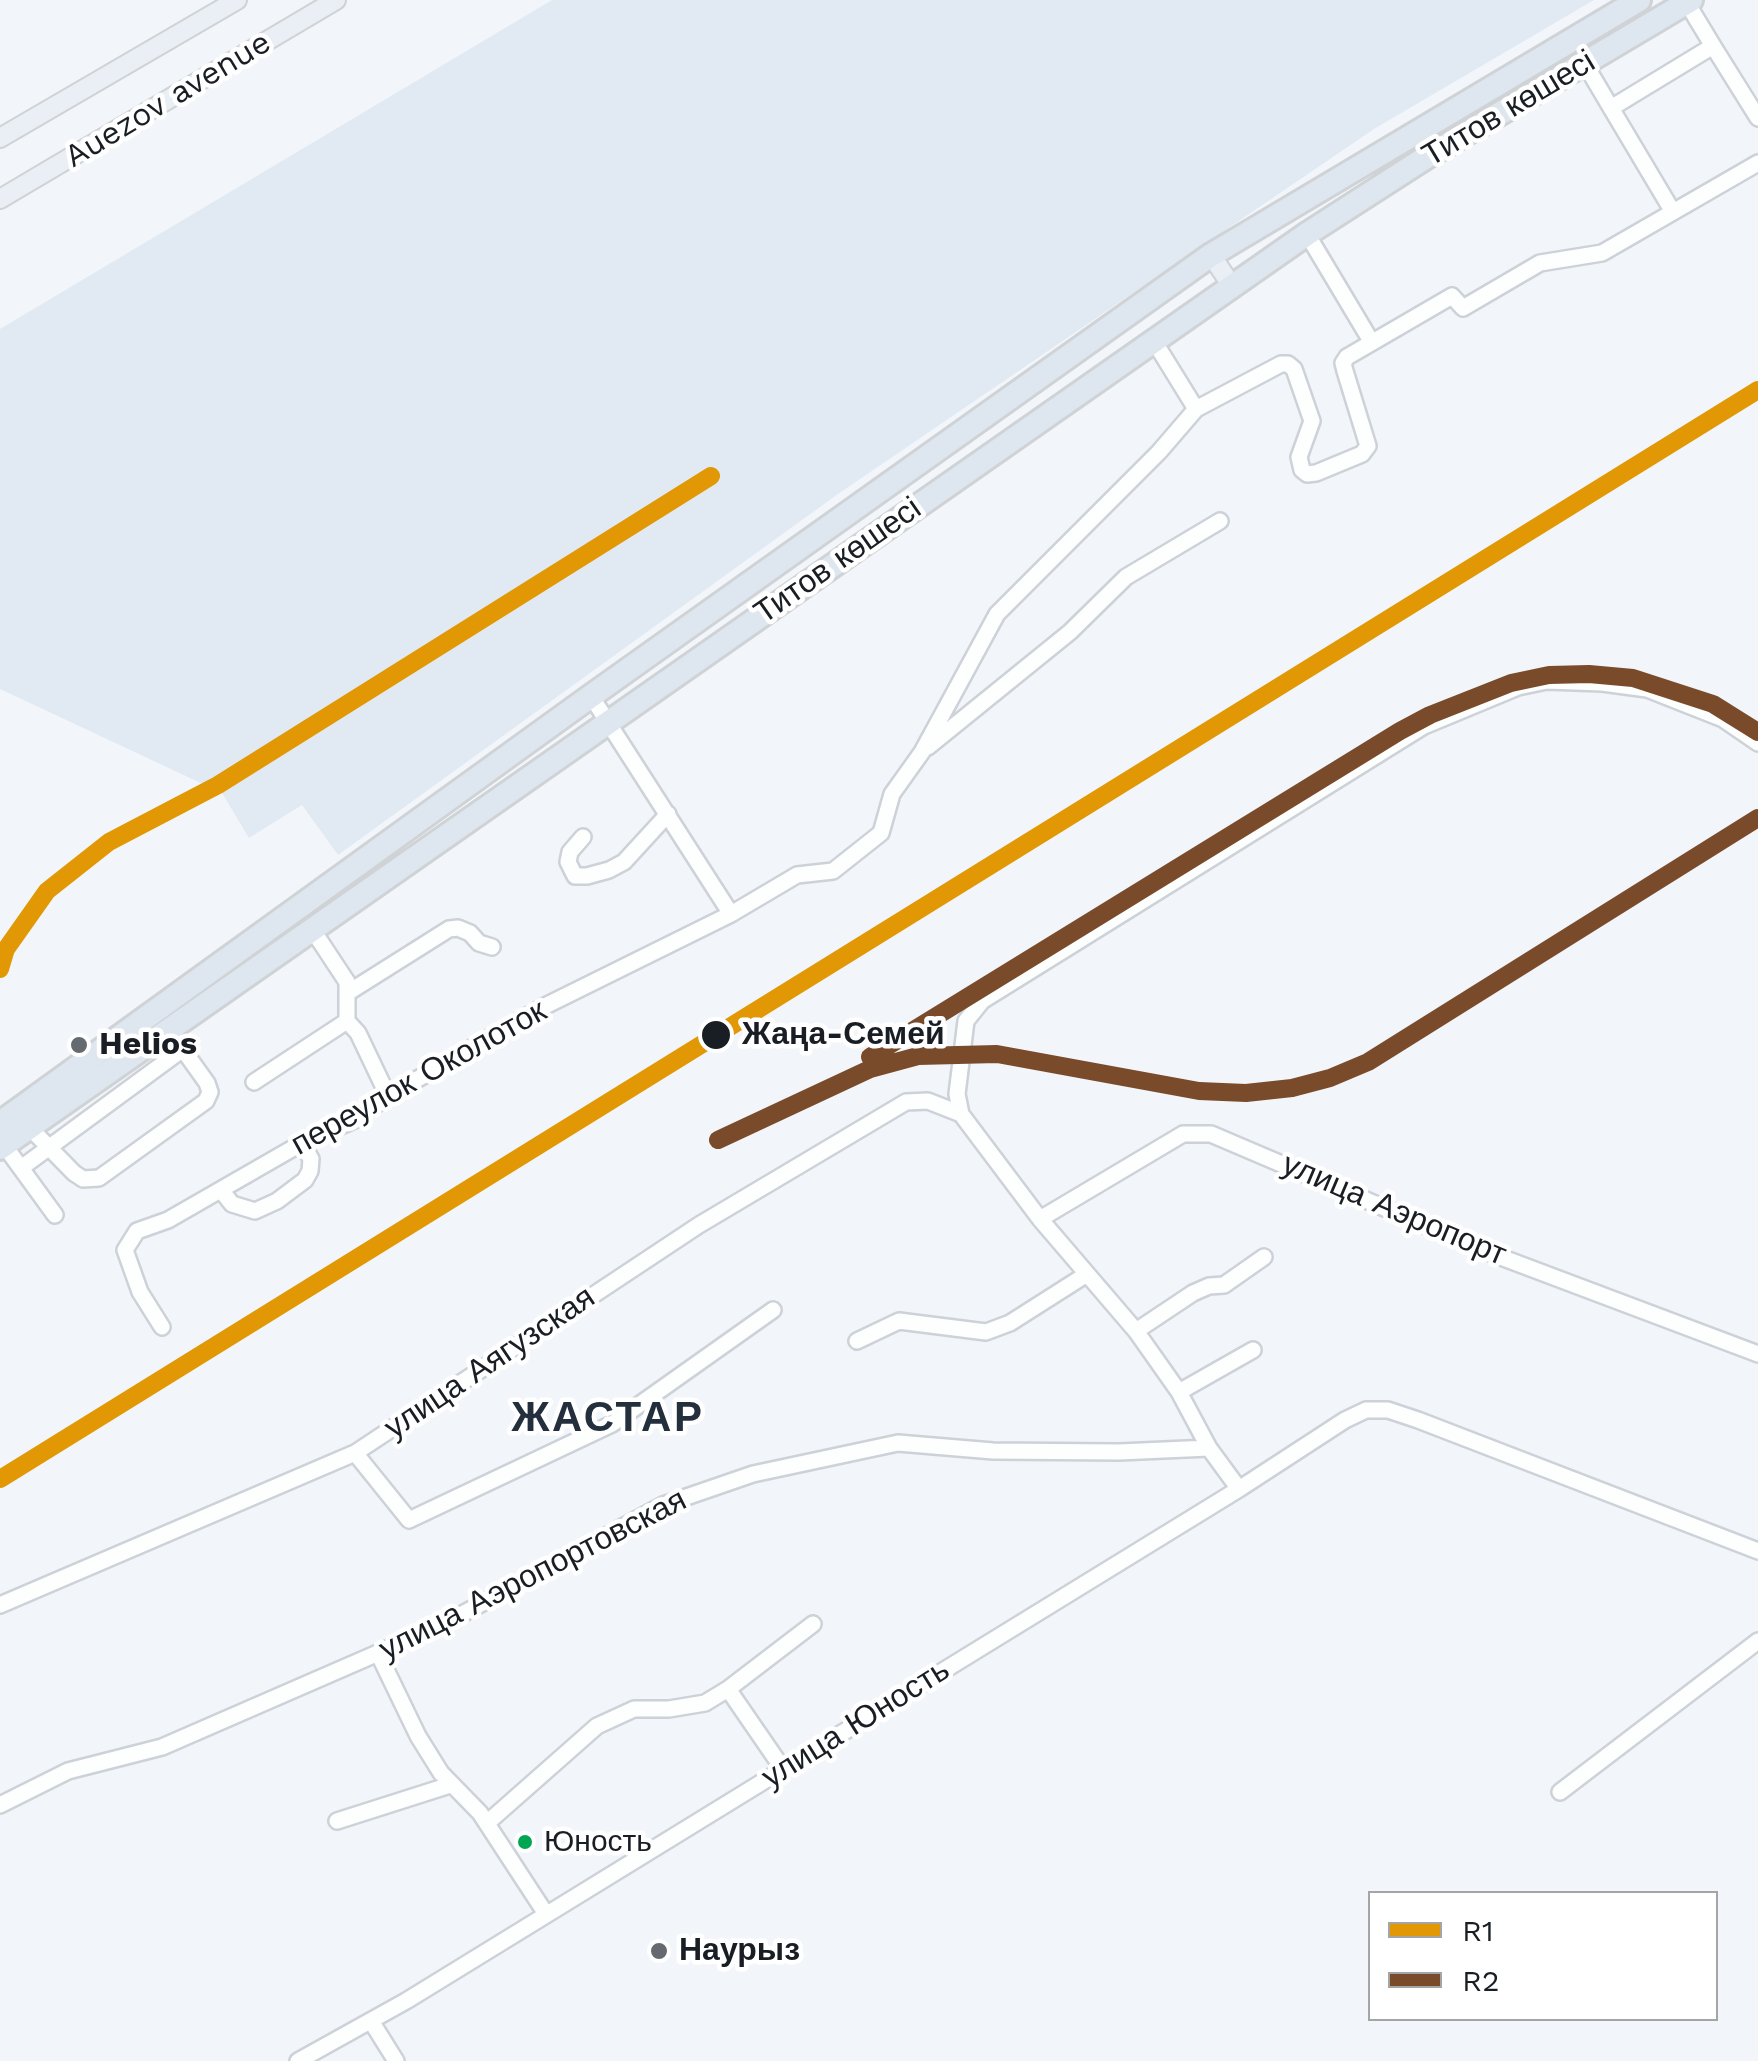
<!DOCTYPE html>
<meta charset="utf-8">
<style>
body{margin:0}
#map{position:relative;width:1758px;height:2061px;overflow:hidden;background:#f2f6fa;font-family:"Work Sans",sans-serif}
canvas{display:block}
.legend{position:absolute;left:1368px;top:1891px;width:350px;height:130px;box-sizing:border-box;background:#fff;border:2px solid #a3a5a7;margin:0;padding:12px 18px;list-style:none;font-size:30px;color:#181e24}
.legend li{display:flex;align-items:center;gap:20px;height:50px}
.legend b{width:50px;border:2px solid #a3a5a7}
</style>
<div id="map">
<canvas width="1758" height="2061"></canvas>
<ul class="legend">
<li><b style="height:12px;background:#e19804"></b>R1</li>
<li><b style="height:12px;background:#7a4b2a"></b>R2</li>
</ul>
</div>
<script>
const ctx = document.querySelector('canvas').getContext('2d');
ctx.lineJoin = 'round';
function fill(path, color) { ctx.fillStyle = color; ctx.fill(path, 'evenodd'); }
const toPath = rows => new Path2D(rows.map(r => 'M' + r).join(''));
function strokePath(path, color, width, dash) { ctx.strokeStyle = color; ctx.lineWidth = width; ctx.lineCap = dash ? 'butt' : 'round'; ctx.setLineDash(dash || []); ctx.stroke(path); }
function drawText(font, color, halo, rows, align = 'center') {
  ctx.font = font + ' "Work Sans",sans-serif'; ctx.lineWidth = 9; ctx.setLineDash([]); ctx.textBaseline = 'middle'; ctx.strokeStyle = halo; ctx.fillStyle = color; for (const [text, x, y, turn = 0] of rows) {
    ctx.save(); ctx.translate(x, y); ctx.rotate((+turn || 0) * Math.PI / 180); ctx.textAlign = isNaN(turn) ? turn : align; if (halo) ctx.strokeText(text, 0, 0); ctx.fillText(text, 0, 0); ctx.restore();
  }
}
fill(toPath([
 [552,0,1594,0,1374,129,838,494,338,855,302,805,249,838,222,793,0,689,0,329]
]), '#e1eaf3');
const minor = toPath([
 [1713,46,1758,118],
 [1585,64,1611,108,1713,46,1687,3],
 [1611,108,1673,212],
 [1307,234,1371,341],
 [1154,341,1196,409],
 [591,696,731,914],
 [928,747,1070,632,1126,577,1220,521],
 [583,837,570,852,568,862,575,876,587,876,609,870,624,862,668,814],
 [312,929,347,982,347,1021,358,1033,388,1096],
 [349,992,449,929,458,928,470,933,479,943,492,947],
 [254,1082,347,1021],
 [29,1127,74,1173,83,1179,99,1178,206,1101,210,1092,207,1083,169,1030],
 [4,1145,55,1215],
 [21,1168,183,1049],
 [221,1190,232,1204,255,1211,277,1201,305,1180,310,1171,311,1159,302,1143],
 [1040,1219,1183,1134,1211,1134,1490,1253,1758,1354],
 [162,1327,140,1292,125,1250,137,1231,168,1220,302,1143,354,1120,388,1096,543,1007,731,914,797,875,833,871,881,833,892,794,922,752,997,614,1159,452,1196,409,1281,364,1288,364,1294,369,1312,421,1299,457,1302,470,1307,474,1316,473,1362,454,1368,446,1345,371,1343,363,1347,357,1452,296,1463,308,1540,263,1602,253,1758,163],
 [1136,1331,1193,1293,1209,1286,1224,1285,1264,1257],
 [857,1341,899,1321,986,1332,1010,1323,1087,1274],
 [1179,1392,1253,1350],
 [355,1453,409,1520,612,1424,773,1310],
 [1239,1489,1209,1448,1179,1392,1136,1331,1040,1219,961,1114,957,1094,966,1021,982,1001,1424,726,1518,687,1547,681,1602,683,1647,689,1723,719,1758,743],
 [0,1605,355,1453,699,1225,906,1102,928,1101,961,1114],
 [378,1653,418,1736,441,1773,480,1813,546,1914],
 [728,1689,783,1769],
 [1560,1792,1758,1641],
 [0,1805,68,1771,162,1747,378,1653,453,1619,663,1505,753,1474,898,1443,993,1451,1119,1452,1209,1448],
 [337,1821,450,1785],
 [487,1823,597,1726,634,1709,669,1709,705,1703,728,1689,813,1624],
 [371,2021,396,2061],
 [298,2061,406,2001,1239,1489,1345,1420,1366,1410,1388,1410,1418,1420,1758,1551]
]);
const major = toPath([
 [0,138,237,0],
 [0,199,336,0],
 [1211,255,1232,286]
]);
const highway = toPath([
 [0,1123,591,696,1211,255,1639,0],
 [0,1148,1307,234,1425,158,1691,0]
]);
strokePath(minor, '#cdd2d8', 20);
strokePath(major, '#d0d3d6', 22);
strokePath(highway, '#d0d3d6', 28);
strokePath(minor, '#fdfefe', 15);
strokePath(major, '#eaeff5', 18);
strokePath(highway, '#dee6ef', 22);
strokePath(toPath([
 [0,969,6,949,47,891,109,842,218,785,711,476],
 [0,1479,1758,390]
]), '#e19804', 18);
strokePath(toPath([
 [870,1057,1400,731,1430,715,1511,683,1549,675,1589,674,1633,678,1713,704,1758,732],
 [718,1140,870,1069,918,1056,997,1054,1199,1091,1246,1093,1292,1088,1330,1078,1368,1062,1758,818]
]), '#7a4b2a', 18);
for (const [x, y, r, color] of [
 [716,1035,16,"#181e24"],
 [79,1045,10,"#646a6f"],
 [525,1842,9,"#00a651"],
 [659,1951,10,"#646a6f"]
]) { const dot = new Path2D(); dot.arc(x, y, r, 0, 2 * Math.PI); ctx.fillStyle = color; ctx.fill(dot); strokePath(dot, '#fff', 4); }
drawText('30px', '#181e24', '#fff', [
 ["Юность",544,1842]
], 'left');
drawText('32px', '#181e24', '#fff', [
 ["Auezov avenue",168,100,-31],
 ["Титов көшесі",1509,109,-31],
 ["Титов көшесі",838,561,-35],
 ["переулок Околоток",419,1078,-29],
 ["улица Аэропорт",1394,1210,23],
 ["улица Аягузская",490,1363,-34],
 ["улица Аэропортовская",533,1575,-27],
 ["улица Юность",856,1724,-32]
]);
drawText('bold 32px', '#181e24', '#fff', [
 ["Жаңа-Семей",742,1035]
], 'left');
drawText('bold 32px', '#181e24', '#fff', [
 ["Helios",99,1045],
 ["Наурыз",679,1951]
], 'left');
ctx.letterSpacing = '2.5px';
drawText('bold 42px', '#232f3d', '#fff', [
 ["ЖАСТАР",608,1419]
]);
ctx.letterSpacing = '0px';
</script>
